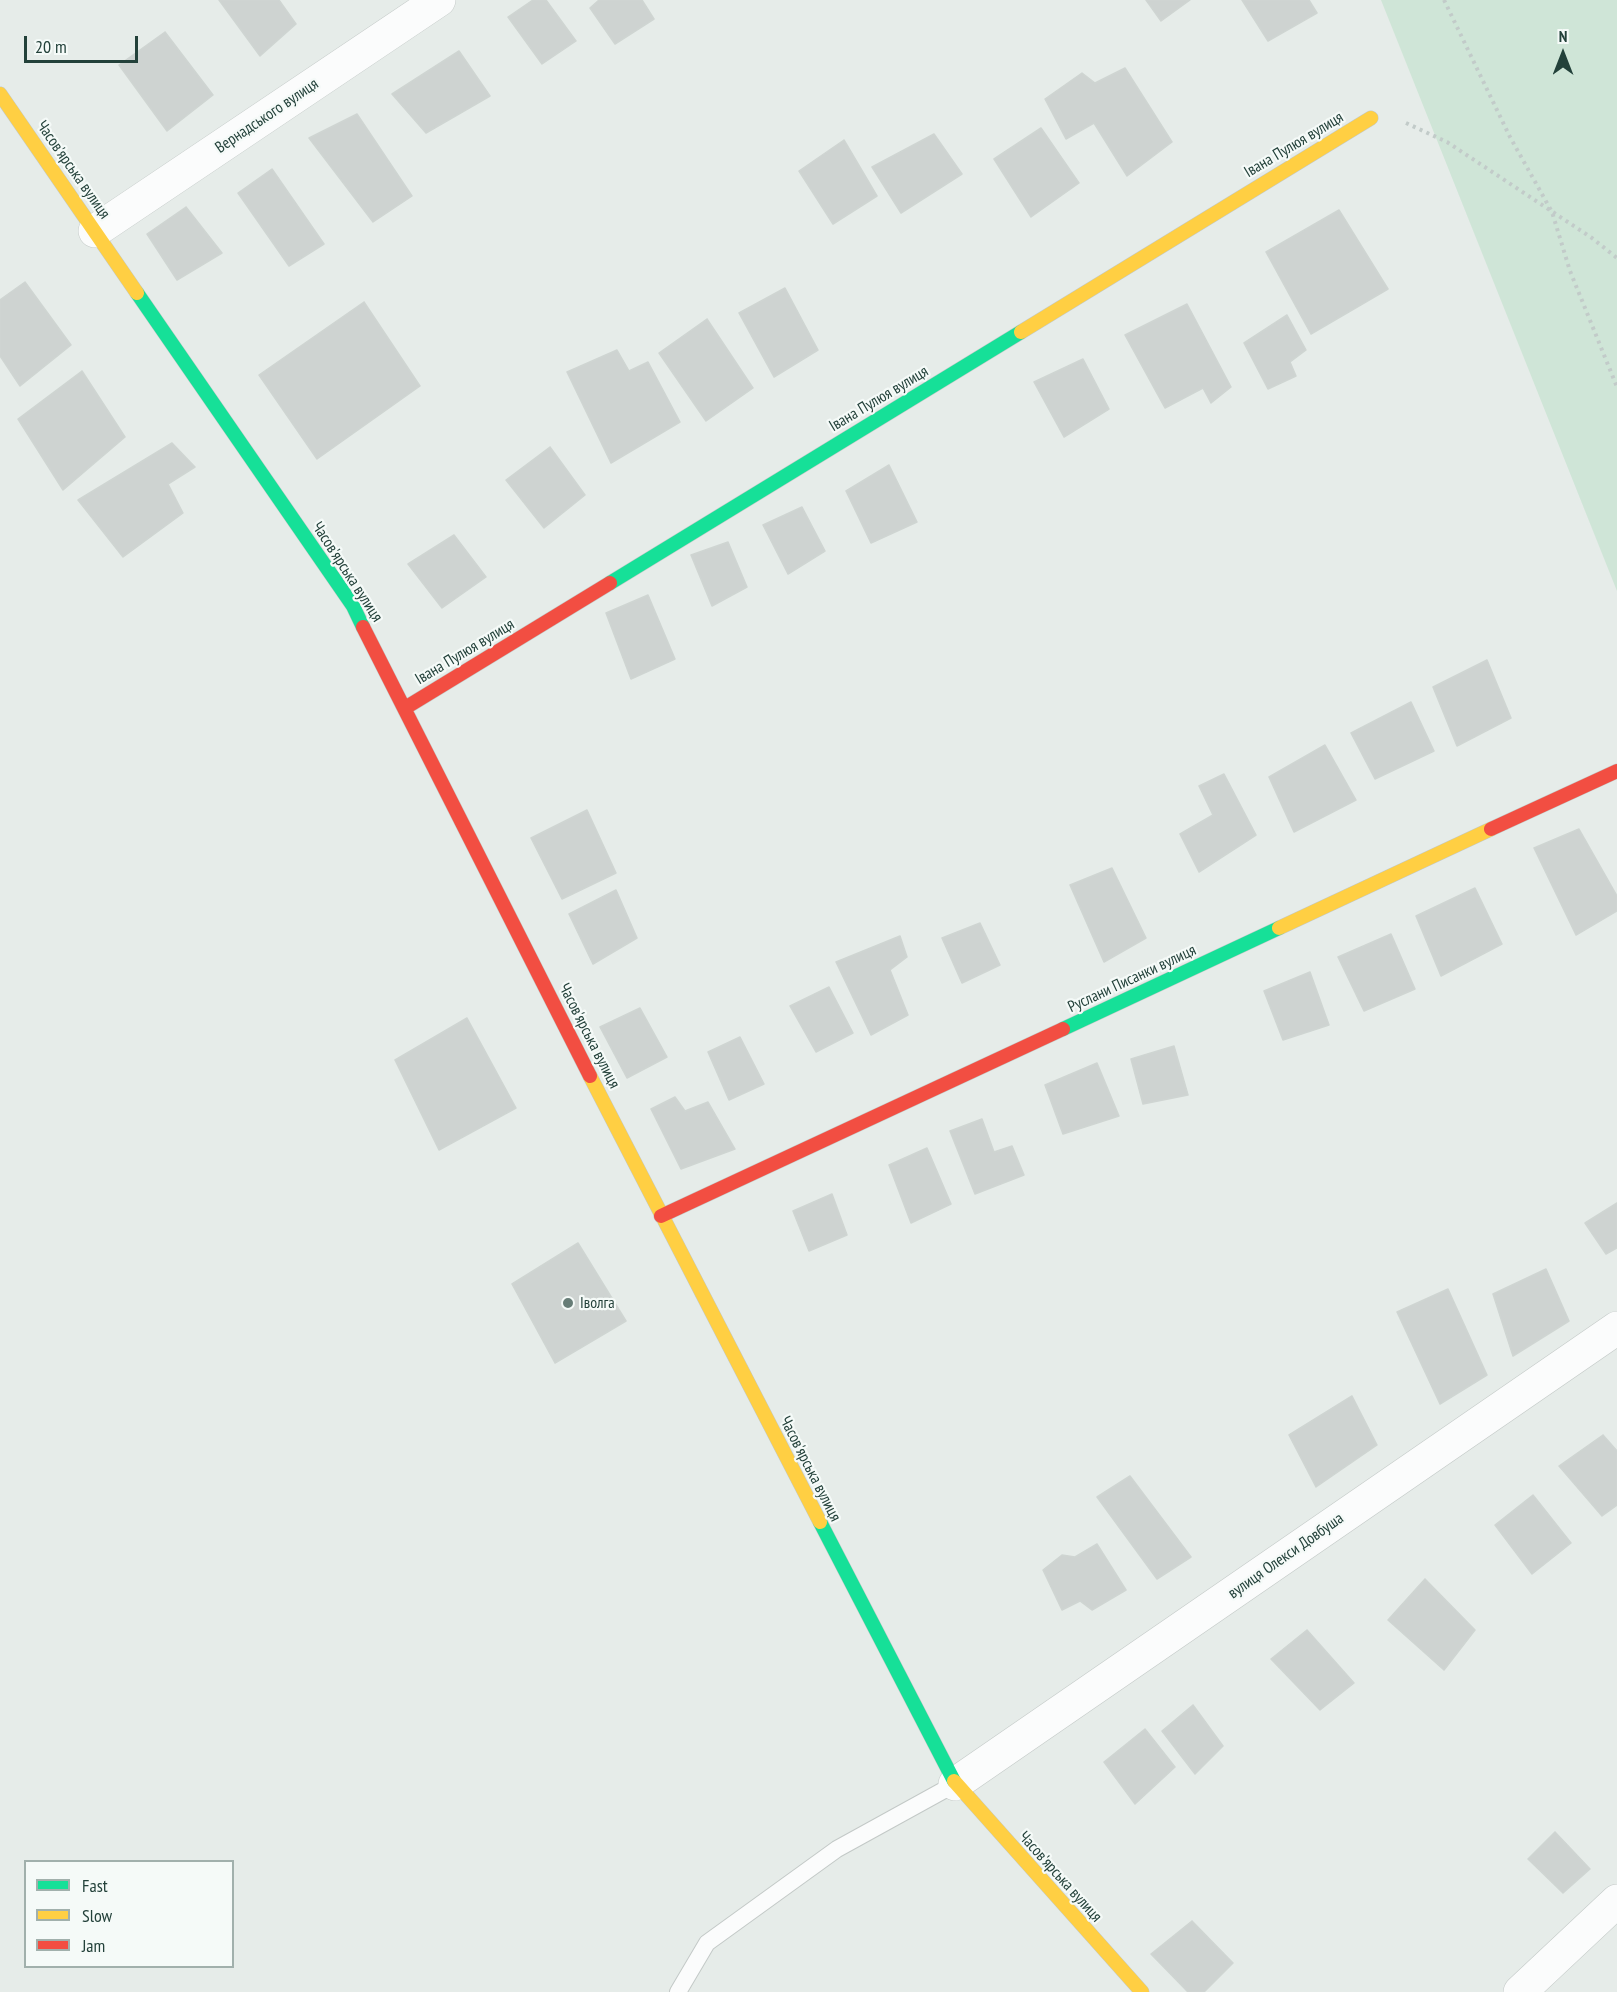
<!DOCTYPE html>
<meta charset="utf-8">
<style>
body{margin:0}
#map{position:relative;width:1617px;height:1992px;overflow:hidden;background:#e6ece9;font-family:"PT Sans Narrow",sans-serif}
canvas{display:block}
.legend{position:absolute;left:24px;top:1860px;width:210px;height:108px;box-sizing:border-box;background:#f5faf8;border:2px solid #a1b0ac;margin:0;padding:8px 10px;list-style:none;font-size:18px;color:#23413a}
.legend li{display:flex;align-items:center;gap:12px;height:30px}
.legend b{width:30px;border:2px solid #a1b0ac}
.north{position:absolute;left:1533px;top:24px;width:60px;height:60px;-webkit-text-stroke:4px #f5faf8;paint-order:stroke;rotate:0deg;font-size:16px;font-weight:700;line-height:24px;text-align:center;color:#23413a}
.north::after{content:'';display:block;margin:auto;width:21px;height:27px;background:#23413a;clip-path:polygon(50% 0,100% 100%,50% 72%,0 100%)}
.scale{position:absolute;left:24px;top:36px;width:114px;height:27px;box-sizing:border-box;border:3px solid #23413a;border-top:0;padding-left:8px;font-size:18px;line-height:21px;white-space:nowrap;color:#23413a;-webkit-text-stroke:4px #f5faf8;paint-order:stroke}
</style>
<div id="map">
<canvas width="1617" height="1992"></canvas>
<ul class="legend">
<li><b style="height:8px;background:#16e098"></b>Fast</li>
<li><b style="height:8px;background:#ffcf43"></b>Slow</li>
<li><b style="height:8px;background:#f24e42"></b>Jam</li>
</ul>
<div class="north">N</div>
<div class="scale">20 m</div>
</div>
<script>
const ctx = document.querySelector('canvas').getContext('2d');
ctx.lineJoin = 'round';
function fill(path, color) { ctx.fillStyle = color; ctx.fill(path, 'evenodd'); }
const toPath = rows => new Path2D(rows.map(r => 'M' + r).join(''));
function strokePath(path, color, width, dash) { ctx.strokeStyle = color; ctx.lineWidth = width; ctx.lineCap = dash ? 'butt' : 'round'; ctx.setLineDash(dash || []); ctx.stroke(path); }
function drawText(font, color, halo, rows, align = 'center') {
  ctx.font = font + ' "PT Sans Narrow",sans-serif'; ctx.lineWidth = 4.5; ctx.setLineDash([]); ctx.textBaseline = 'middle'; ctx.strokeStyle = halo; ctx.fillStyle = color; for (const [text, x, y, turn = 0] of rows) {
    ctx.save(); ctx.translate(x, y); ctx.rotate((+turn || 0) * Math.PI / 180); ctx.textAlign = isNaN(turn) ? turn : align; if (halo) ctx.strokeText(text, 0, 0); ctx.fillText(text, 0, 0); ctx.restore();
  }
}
fill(toPath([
 [1381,0,1617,0,1617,591]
]), '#cfe5d7');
const building = toPath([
 [219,0,279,0,296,24,260,56,219,0],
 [533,0,546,0,576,41,542,64,508,17,533,0],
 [599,0,642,0,654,19,615,44,590,8,599,0],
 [1146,0,1190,0,1161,21,1146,0],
 [1242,0,1309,0,1317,13,1268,41,1242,0],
 [165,32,213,95,167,131,119,65,165,32],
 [459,51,490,96,426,133,392,94,459,51],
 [1125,68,1172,142,1127,176,1094,123,1066,139,1045,99,1082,73,1095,83,1125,68],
 [357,114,412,196,373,222,309,138,357,114],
 [1041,128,1079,183,1031,217,994,159,1041,128],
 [934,134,962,174,901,213,872,167,934,134],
 [844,140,877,196,833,224,799,171,844,140],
 [272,169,324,244,289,266,238,193,272,169],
 [186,207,222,253,177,280,147,234,186,207],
 [1339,210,1388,289,1311,334,1266,252,1339,210],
 [25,282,71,345,20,386,0,356,0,300,25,282],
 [785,288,818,350,774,377,739,313,785,288],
 [364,302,420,386,317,459,259,375,364,302],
 [1187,304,1231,387,1211,403,1203,388,1165,408,1125,335,1187,304],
 [1287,315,1306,350,1290,362,1296,376,1268,389,1244,343,1287,315],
 [707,319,753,388,706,421,659,353,707,319],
 [617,350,629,371,648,362,680,422,611,463,567,372,617,350],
 [1083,359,1109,409,1064,437,1034,382,1083,359],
 [82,371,125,437,63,490,18,419,82,371],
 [172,443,195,467,168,484,183,513,123,557,78,500,172,443],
 [550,447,585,495,544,528,506,480,550,447],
 [889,465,917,522,871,543,846,491,889,465],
 [802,507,825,551,788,574,763,525,802,507],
 [454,535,486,577,442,608,408,564,454,535],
 [728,542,747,587,712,606,691,555,728,542],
 [648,595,675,659,631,679,606,613,648,595],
 [1487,660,1511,718,1457,746,1433,687,1487,660],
 [1411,702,1434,751,1375,779,1351,733,1411,702],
 [1325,745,1356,800,1294,832,1269,777,1325,745],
 [1224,774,1256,835,1199,872,1180,834,1213,815,1199,786,1224,774],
 [587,810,616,873,562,899,531,838,587,810],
 [1579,829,1617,896,1617,911,1576,935,1534,848,1579,829],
 [1112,868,1146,938,1104,962,1070,885,1112,868],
 [1475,888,1502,944,1441,976,1416,916,1475,888],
 [616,890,637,938,593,964,569,914,616,890],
 [980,923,1000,965,962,983,942,938,980,923],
 [1391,934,1415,989,1364,1011,1338,957,1391,934],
 [900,936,907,957,890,970,908,1015,871,1035,836,962,900,936],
 [1310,972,1329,1025,1283,1040,1264,991,1310,972],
 [829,987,853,1033,816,1052,790,1006,829,987],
 [640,1008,667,1057,627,1078,600,1027,640,1008],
 [467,1018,516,1108,439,1150,395,1060,467,1018],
 [740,1037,764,1084,729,1100,708,1052,740,1037],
 [1174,1046,1188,1095,1143,1104,1131,1059,1174,1046],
 [1097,1063,1119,1116,1063,1134,1045,1085,1097,1063],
 [675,1097,685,1111,708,1102,735,1149,681,1169,651,1109,675,1097],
 [982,1119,994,1152,1012,1146,1024,1175,975,1194,950,1131,982,1119],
 [927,1148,951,1204,911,1223,889,1165,927,1148],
 [832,1194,847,1235,809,1251,793,1211,832,1194],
 [1617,1203,1617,1248,1606,1254,1585,1223,1617,1203],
 [578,1243,626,1321,555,1363,512,1284,578,1243],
 [1546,1269,1569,1321,1513,1356,1493,1294,1546,1269],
 [1448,1289,1487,1375,1440,1404,1397,1312,1448,1289],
 [1352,1396,1377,1445,1316,1487,1289,1435,1352,1396],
 [1603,1435,1617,1451,1617,1505,1602,1516,1559,1466,1603,1435],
 [1130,1476,1191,1557,1157,1579,1097,1497,1130,1476],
 [1533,1495,1571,1543,1532,1574,1495,1525,1533,1495],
 [1097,1544,1126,1590,1092,1610,1080,1601,1062,1610,1043,1570,1062,1555,1075,1557,1097,1544],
 [1425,1579,1475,1630,1444,1670,1388,1620,1425,1579],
 [1307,1630,1354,1683,1320,1710,1271,1659,1307,1630],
 [1193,1705,1223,1746,1195,1774,1162,1731,1193,1705],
 [1145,1729,1175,1767,1135,1804,1104,1762,1145,1729],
 [1555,1832,1590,1869,1563,1893,1528,1859,1555,1832],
 [1192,1921,1233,1963,1204,1992,1188,1992,1151,1954,1192,1921]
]);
fill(building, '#ced3d1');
strokePath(building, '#cfd5d2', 1.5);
const lane = toPath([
 [678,1992,707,1943,837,1849,955,1784]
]);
const street = toPath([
 [95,231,439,0],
 [955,1784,1617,1328],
 [1520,1992,1617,1901]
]);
const fast = toPath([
 [137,293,353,606,363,627],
 [610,583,1021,332],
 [1063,1029,1279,928],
 [820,1522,954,1781]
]);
const slow = toPath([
 [0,94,137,293],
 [1021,332,1371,118],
 [1279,928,1491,829],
 [590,1076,820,1522],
 [954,1781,1142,1992]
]);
const jam = toPath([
 [363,627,590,1076],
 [405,708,610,583],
 [1491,829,1617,771],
 [661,1216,1063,1029]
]);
strokePath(lane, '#c3c9c7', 18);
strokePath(street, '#c3c9c7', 34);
strokePath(fast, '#c2c9c7', 15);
strokePath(slow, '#c2c9c7', 15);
strokePath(jam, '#c2c9c7', 15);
strokePath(toPath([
 [1444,0,1510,137,1552,212,1570,271,1617,387],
 [1406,123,1447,142,1592,238,1617,258]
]), '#c2cbc9', 4, [3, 4.5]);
strokePath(lane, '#fbfcfc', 16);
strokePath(street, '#fbfcfc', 33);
strokePath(fast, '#16e098', 14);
strokePath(slow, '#ffcf43', 14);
strokePath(jam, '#f24e42', 14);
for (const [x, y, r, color] of [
 [568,1303,6,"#677d77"]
]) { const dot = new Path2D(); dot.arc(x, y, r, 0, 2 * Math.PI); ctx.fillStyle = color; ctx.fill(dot); strokePath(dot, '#f5faf8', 2); }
drawText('16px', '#23413a', '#f5faf8', [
 ["Вернадського вулиця",267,116,-34],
 ["Івана Пулюя вулиця",1294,145,-31],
 ["Часов'ярська вулиця",73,170,55],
 ["Івана Пулюя вулиця",879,399,-31],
 ["Часов'ярська вулиця",347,572,57],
 ["Івана Пулюя вулиця",465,652,-31],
 ["Руслани Писанки вулиця",1132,979,-25],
 ["Часов'ярська вулиця",589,1036,63],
 ["Часов'ярська вулиця",810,1469,63],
 ["вулиця Олекси Довбуша",1286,1556,-35],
 ["Часов'ярська вулиця",1060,1877,48]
]);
drawText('16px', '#23413a', '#f5faf8', [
 ["Іволга",580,1303]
], 'left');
</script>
